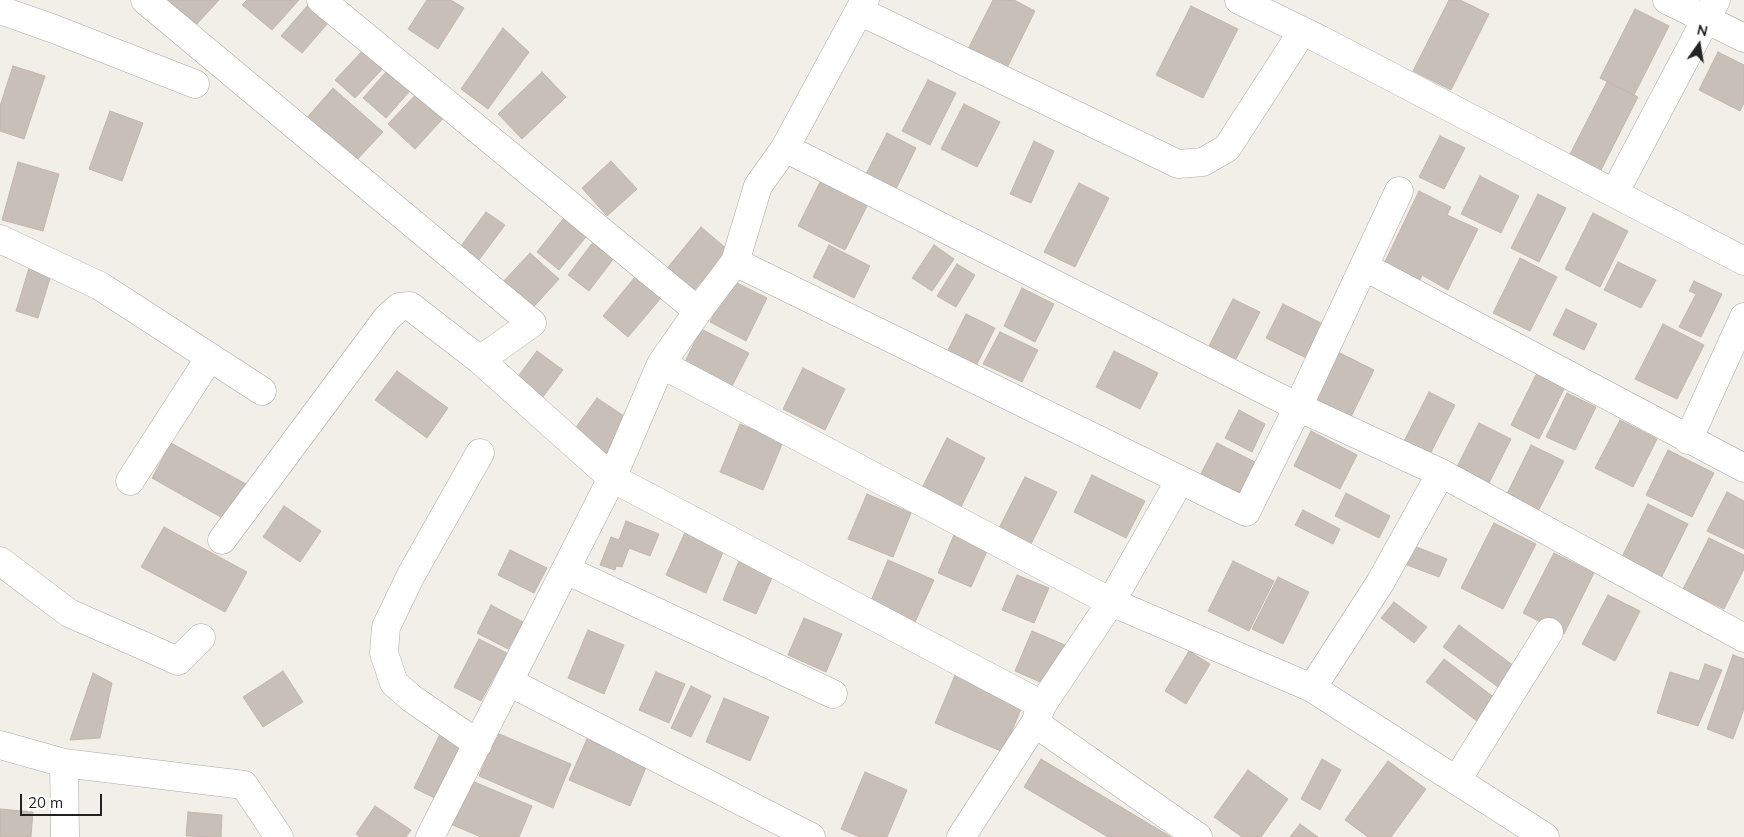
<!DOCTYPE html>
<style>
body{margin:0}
#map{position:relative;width:1744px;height:837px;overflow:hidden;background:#f2efe9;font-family:Mulish,sans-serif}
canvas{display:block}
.north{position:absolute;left:1674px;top:20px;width:50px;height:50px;-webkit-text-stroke:4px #fff;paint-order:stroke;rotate:13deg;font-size:14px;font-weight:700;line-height:20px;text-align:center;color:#222}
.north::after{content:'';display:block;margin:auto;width:18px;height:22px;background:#222;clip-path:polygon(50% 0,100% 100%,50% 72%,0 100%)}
.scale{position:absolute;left:20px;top:794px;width:82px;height:22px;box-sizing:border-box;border:2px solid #222;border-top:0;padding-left:6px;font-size:15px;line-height:18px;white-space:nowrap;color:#222;-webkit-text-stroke:4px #fff;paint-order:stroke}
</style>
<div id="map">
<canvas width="1744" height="837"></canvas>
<div class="north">N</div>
<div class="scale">20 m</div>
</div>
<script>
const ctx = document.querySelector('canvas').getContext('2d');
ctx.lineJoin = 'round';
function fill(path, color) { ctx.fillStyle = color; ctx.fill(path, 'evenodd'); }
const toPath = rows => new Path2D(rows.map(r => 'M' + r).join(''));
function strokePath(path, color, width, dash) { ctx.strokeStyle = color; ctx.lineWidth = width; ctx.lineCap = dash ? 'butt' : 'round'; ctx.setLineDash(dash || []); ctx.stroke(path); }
const building = toPath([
 [167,0,219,0,196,25,167,0],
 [247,0,299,0,272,30,242,5,247,0],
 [427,0,451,0,464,8,438,49,408,29,427,0],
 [993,0,1014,0,1035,11,1006,70,967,51,993,0],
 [1449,0,1460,0,1489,14,1451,90,1413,71,1449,0],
 [308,5,328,23,302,53,281,36,308,5],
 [1191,6,1238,29,1203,98,1156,75,1191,6],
 [1635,9,1669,26,1634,95,1600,78,1635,9],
 [503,28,529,52,488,109,461,89,503,28],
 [368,45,388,63,355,98,335,80,368,45],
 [1718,52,1744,65,1744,103,1740,111,1699,90,1718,52],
 [394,63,417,83,386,118,363,98,394,63],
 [13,66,45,76,24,139,0,131,0,106,13,66],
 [542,72,566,97,522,139,498,114,542,72],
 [928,80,956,93,930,145,902,131,928,80],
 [1607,82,1638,97,1598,176,1567,160,1607,82],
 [333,88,383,132,353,164,304,121,333,88],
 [421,89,448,113,415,149,388,124,421,89],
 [964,104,1000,122,977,167,941,149,964,104],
 [110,111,143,123,122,181,89,169,110,111],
 [887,133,916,148,895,191,865,176,887,133],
 [1440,136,1465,148,1444,189,1419,177,1440,136],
 [1034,141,1054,151,1031,203,1010,194,1034,141],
 [611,161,637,189,607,216,582,188,611,161],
 [18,162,59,174,43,231,2,220,18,162],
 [1480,176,1519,196,1501,233,1461,214,1480,176],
 [821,180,868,204,845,250,798,226,821,180],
 [1079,183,1109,198,1075,267,1044,252,1079,183],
 [1419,191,1451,207,1447,215,1478,229,1448,290,1422,275,1418,284,1383,266,1419,191],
 [1538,194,1566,208,1539,262,1511,248,1538,194],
 [486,212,505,225,473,268,455,254,486,212],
 [1593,213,1628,231,1600,287,1565,269,1593,213],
 [567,214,590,232,559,270,537,252,567,214],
 [701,227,728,250,691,294,664,272,701,227],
 [597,237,618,253,589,291,568,275,597,237],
 [829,245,870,266,854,298,813,277,829,245],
 [934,245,954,259,932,291,912,278,934,245],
 [530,253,559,279,529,312,500,285,530,253],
 [1520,258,1557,277,1530,331,1493,313,1520,258],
 [1618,262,1656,280,1641,308,1604,290,1618,262],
 [957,264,975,275,956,307,937,296,957,264],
 [29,268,51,275,38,318,16,311,29,268],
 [635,277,661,298,628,337,603,316,635,277],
 [731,280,767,298,746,341,710,322,731,280],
 [1694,281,1722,294,1701,337,1679,327,1696,294,1689,291,1694,281],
 [1022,288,1054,304,1035,342,1004,326,1022,288],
 [1233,299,1260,312,1236,359,1209,346,1233,299],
 [1283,304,1327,326,1310,360,1266,338,1283,304],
 [1566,309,1597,324,1584,350,1553,335,1566,309],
 [966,314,995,328,974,370,945,356,966,314],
 [1663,324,1704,345,1677,399,1635,379,1663,324],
 [701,329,749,353,729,392,682,368,701,329],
 [1000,332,1038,350,1022,382,983,364,1000,332],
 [537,351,563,370,539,402,513,383,537,351],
 [1114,351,1158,373,1140,409,1096,387,1114,351],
 [1338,352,1374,370,1348,423,1312,405,1338,352],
 [803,368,845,389,825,430,783,409,803,368],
 [397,371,448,408,427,438,375,400,397,371],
 [1538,371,1566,385,1539,439,1511,425,1538,371],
 [1429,392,1455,405,1426,462,1400,449,1429,392],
 [1567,393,1596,407,1575,450,1546,437,1567,393],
 [597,398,630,420,605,456,572,433,597,398],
 [1239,410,1265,424,1252,452,1225,438,1239,410],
 [1620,420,1657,439,1633,487,1595,468,1620,420],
 [1479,423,1511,439,1486,489,1454,473,1479,423],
 [740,424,783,442,763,490,720,472,740,424],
 [1311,431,1357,455,1340,489,1294,466,1311,431],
 [947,438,985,458,961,507,922,488,947,438],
 [171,443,246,484,226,520,152,478,171,443],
 [1217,443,1261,465,1241,505,1196,483,1217,443],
 [1531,445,1564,461,1536,515,1504,500,1531,445],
 [1668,450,1714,473,1692,517,1646,495,1668,450],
 [1092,475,1145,501,1126,538,1074,512,1092,475],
 [1025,477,1057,492,1030,546,998,530,1025,477],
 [1727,492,1744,501,1744,549,1707,531,1727,492],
 [1346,493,1390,516,1379,538,1335,516,1346,493],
 [867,494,911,513,893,557,848,539,867,494],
 [1648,504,1688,524,1658,584,1618,565,1648,504],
 [284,506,321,531,300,562,263,537,284,506],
 [1303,510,1340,529,1333,544,1295,525,1303,510],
 [626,521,659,534,650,556,629,548,622,567,616,566,615,570,600,565,611,537,619,540,626,521],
 [1494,523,1536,544,1503,609,1461,588,1494,523],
 [164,527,247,572,225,612,141,567,164,527],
 [687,528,726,545,706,593,666,575,687,528],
 [954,535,988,549,971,587,938,573,954,535],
 [1709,538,1744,555,1744,569,1724,609,1683,589,1709,538],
 [1414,546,1447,559,1439,577,1407,565,1414,546],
 [510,550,547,568,534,593,498,575,510,550],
 [1554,553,1594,573,1564,634,1523,613,1554,553],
 [741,556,775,571,756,614,723,600,741,556],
 [888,560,934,580,915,622,870,603,888,560],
 [1233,561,1274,581,1249,631,1208,611,1233,561],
 [1017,575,1049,588,1034,623,1002,610,1017,575],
 [1278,577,1309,592,1283,644,1252,629,1278,577],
 [1608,595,1640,611,1615,661,1582,644,1608,595],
 [1394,602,1427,627,1414,643,1381,618,1394,602],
 [491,605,523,622,508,649,477,633,491,605],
 [804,618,842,634,826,672,788,655,804,618],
 [1459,625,1518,669,1505,692,1443,647,1459,625],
 [588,630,624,645,604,694,568,678,588,630],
 [1032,631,1065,645,1047,685,1015,671,1032,631],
 [479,639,507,653,481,701,454,687,479,639],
 [1189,651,1210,664,1186,704,1165,691,1189,651],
 [1733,655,1744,659,1744,709,1733,739,1707,729,1733,655],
 [1444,659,1500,702,1482,725,1426,682,1444,659],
 [1705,664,1722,670,1698,726,1657,713,1670,672,1699,681,1705,664],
 [283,671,303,702,263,727,243,697,283,671],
 [656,672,685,684,669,723,639,710,656,672],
 [93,673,112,683,100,738,70,740,93,673],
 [956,673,1024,702,1003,752,935,723,956,673],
 [691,686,711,696,691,737,671,728,691,686],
 [724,698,769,717,750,761,706,742,724,698],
 [497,733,571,764,553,808,479,776,497,733],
 [440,734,465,746,439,800,414,788,440,734],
 [587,739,647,765,630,806,569,780,587,739],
 [1041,759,1171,837,1108,837,1024,787,1041,759],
 [1322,759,1341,770,1320,810,1301,799,1322,759],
 [1388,761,1426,789,1391,837,1368,837,1345,820,1388,761],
 [1248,770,1288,799,1261,837,1242,837,1214,817,1248,770],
 [865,772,907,790,887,837,860,837,841,829,865,772],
 [467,779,532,806,519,837,481,837,448,823,467,779],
 [375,806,411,830,406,837,360,837,356,834,375,806],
 [0,809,33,812,31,837,0,837,0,809],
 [188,812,222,815,221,837,186,836,188,812],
 [1300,824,1318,837,1290,837,1300,824]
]);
fill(building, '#c7bfb8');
strokePath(building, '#c4b6ab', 1);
const minor = toPath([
 [145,0,532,323,480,360,612,478,1042,705],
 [321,0,698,311],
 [1239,0,1319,39,1744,261],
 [1667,0,1744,38],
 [0,10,54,29,195,84],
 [859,11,1178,164,1203,162,1227,148,1302,32],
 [785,148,1298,407,1441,473,1744,638],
 [1615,192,1716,0],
 [0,239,100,286,262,391],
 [735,262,1246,512,1298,407,1399,191],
 [1365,267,1744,468],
 [661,364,1111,602,1312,688,1545,837],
 [1688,440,1744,317],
 [130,481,210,357],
 [222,540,387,318,399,307,410,306,480,360],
 [0,561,69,613,178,661,201,638],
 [566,570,833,694],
 [509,682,811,837],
 [1312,688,1380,583,1441,473],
 [1035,723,1198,837],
 [478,744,411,698,394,683,384,653,386,627,411,575,480,453],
 [0,745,64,763,244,785,279,837],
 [64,763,65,837],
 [1457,780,1549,632],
 [430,837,612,478,661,364,698,311,735,262,758,186,785,148,865,0],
 [961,837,1035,723,1042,705,1111,602,1180,480]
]);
strokePath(minor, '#a9a9a9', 29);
strokePath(minor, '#fff', 28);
</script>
